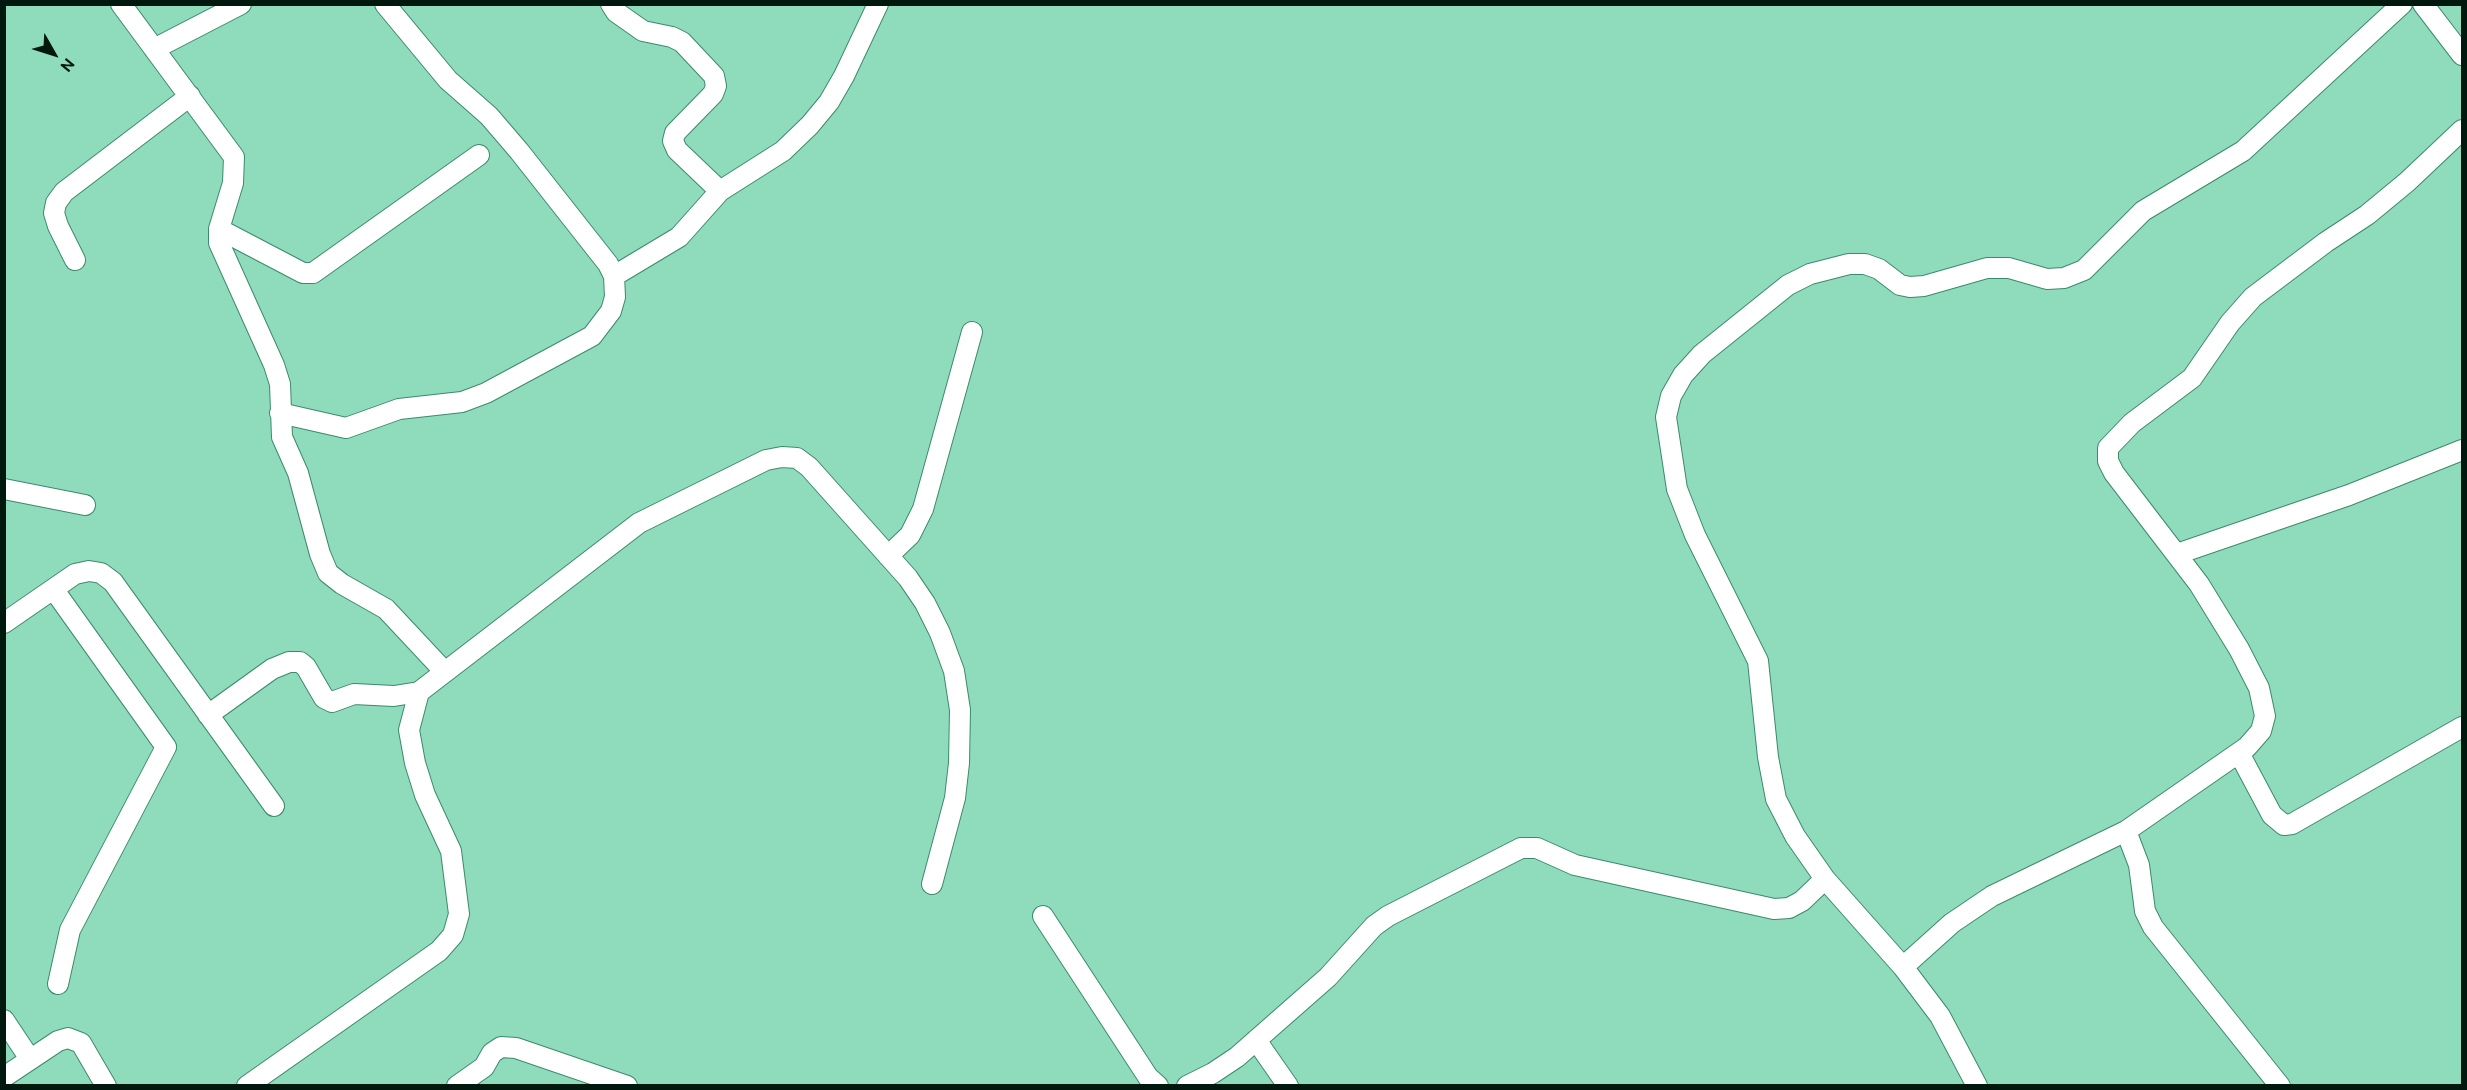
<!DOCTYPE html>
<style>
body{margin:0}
#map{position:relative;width:2467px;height:1090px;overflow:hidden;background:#8edcbc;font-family:Ubuntu,sans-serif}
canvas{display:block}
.frame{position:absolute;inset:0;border:6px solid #01180f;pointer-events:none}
.north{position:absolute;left:24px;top:24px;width:60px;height:60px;-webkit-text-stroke:4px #8edcbc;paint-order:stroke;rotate:129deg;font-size:16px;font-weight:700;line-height:24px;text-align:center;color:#01180f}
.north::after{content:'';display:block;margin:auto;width:21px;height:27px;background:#01180f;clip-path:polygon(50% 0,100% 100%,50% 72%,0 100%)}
</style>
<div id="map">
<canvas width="2467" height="1090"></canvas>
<div class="frame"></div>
<div class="north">N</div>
</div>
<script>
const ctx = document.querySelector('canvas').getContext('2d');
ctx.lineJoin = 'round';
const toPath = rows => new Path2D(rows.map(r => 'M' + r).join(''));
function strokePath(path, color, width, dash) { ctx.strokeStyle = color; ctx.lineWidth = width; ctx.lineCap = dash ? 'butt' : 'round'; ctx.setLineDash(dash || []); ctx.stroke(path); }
const minor = toPath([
 [121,4,234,157,233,183,219,229,219,243,274,365,280,384,282,437,298,473,320,554,328,573,342,584,386,609,444,671],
 [611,4,616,12,643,31,672,37,682,42,714,76,716,86,713,94,675,133,673,141,677,150,720,191],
 [2423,4,2462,55],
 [154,49,241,4],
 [219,229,303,273,313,273,479,155],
 [75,260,58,226,54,213,56,203,64,192,190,96],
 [614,276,679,237,720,191,783,151,810,125,829,102,844,76,878,4],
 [280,413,346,428,399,409,462,402,486,393,592,336,611,311,615,297,614,276,608,264,519,151,489,116,448,80,385,4],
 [4,489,85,505],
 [2177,554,2349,495,2462,450],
 [888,556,910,535,923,509,972,332],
 [54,590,166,747,70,930,58,984],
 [4,623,75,574,89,571,101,573,113,582,274,806],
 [208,715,272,669,289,662,300,662,306,667,324,698,332,702,354,694,394,696,419,692],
 [2239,753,2272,815,2284,825,2292,824,2462,727],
 [2126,831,2139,865,2145,911,2153,927,2280,1086],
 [1043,916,1148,1077,1158,1086],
 [1903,967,1952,923,1992,896,2126,831,2247,747,2261,731,2265,716,2259,688,2239,649,2199,584,2114,473,2108,461,2108,448,2132,423,2192,378,2230,323,2253,297,2326,242,2367,215,2407,182,2462,130],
 [4,1020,30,1059],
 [1256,1040,1288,1086],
 [4,1077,58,1041,68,1038,81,1043,106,1086],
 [247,1086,439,951,453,935,459,914,451,851,425,795,415,763,409,730,419,692,639,523,766,460,782,457,797,458,809,467,908,578,925,603,940,633,954,671,960,710,959,763,955,798,932,884],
 [457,1086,484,1067,492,1053,501,1047,516,1048,627,1086],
 [1187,1086,1213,1073,1237,1057,1328,977,1374,926,1388,916,1521,848,1537,848,1575,865,1774,909,1789,908,1802,901,1825,879],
 [1977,1086,1940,1016,1903,967,1825,879,1795,836,1776,799,1768,757,1758,661,1695,535,1677,489,1666,417,1671,396,1683,375,1702,354,1788,285,1810,274,1849,264,1865,264,1879,269,1900,285,1910,287,1924,286,1987,268,2009,268,2047,279,2064,278,2084,270,2143,211,2243,151,2402,4]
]);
strokePath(minor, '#3c8a6d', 22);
strokePath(minor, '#fff', 20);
</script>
